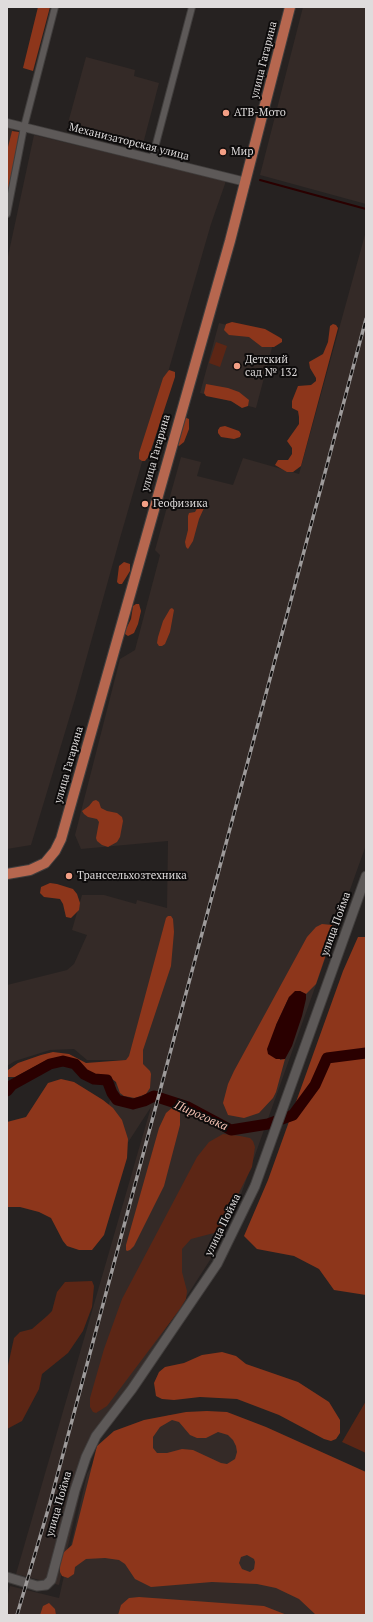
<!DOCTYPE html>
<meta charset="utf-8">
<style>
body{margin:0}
#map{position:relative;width:373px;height:1622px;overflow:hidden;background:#262221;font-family:"PT Serif",serif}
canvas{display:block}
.frame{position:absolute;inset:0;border:8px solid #dfdcdc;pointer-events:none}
</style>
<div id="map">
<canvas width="373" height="1622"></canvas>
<div class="frame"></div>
</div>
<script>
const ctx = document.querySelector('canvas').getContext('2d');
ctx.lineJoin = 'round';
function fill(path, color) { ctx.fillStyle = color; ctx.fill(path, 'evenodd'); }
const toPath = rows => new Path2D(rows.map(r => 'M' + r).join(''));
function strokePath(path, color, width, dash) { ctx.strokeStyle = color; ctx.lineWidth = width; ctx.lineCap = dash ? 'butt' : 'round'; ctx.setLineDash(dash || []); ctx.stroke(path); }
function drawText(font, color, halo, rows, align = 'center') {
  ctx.font = font + ' "PT Serif",serif'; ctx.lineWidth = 4; ctx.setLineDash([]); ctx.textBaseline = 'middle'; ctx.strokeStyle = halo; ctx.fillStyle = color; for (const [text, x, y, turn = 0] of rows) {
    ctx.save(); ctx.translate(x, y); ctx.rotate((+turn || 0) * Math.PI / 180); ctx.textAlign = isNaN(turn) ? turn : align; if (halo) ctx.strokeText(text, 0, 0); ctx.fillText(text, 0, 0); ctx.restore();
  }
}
fill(toPath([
 [303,7,366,7,366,204,260,175],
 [86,57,135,70,134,76,159,83,143,144,68,123],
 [7,127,13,129,7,158],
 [34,135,226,181,211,224,120,538,75,699,31,845,7,849,7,261],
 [366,231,366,845,240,1197,210,1260,104,1425,84,1476,59,1585,16,1574,151,1107,110,1170,92,1164,112,1093,125,1060,87,1060,74,1049,50,1050,15,1061,7,1066,7,985,67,970,74,964,87,935,72,930,82,895,104,895,136,904,137,900,167,908,168,841,81,849,75,835,120,659,135,650,160,555,155,550,181,457,201,462,197,476,233,485,243,458,299,474],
 [219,323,263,334,274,340,256,408,200,393],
 [223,1413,366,1615,7,1615,7,1598,10,1586,59,1598,87,1474,108,1438,169,1415]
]), '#342a27');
fill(toPath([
 [216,342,227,346,220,367,209,363],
 [223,1134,240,1136,250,1138,253,1141,255,1147,252,1167,222,1226,214,1233,191,1239,182,1249,182,1272,187,1291,186,1299,180,1309,107,1406,96,1413,93,1412,90,1407,90,1398,104,1349,122,1299,197,1157,209,1142],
 [92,1281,94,1286,92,1307,83,1331,68,1353,42,1374,39,1389,22,1421,7,1429,7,1370,14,1338,20,1332,32,1329,47,1316,52,1311,57,1292,65,1282],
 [366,1401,366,1453,342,1442]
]), '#5c2615');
fill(toPath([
 [38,7,50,7,33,71,23,68],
 [12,131,19,132,21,134,7,198,7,151],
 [232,322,265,329,279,337,282,339,282,342,274,347,262,347,249,337,229,335,224,330,226,324],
 [333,324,336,325,338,328,301,466,293,472,287,472,275,465,278,460,288,460,292,454,292,448,287,441,299,424,299,417,298,411,292,408,292,401,298,386,311,385,316,381,316,378,310,368,309,362,323,354,328,342,330,326],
 [169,370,175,372,175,377,149,456,145,461,142,461,139,459,139,453,163,378],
 [206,384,228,388,239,392,249,400,248,406,242,408,231,401,206,396,204,393],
 [184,417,189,419,189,429,184,442,179,446,177,444],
 [225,426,239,431,241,434,240,437,234,439,221,437,218,433,218,430,220,427],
 [199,505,203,506,204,508,199,519,193,541,188,549,186,547,185,542,188,530,188,516,189,513,195,512],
 [124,562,130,564,130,571,122,584,119,584,117,582,119,566],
 [136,604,139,604,141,611,138,624,134,633,128,636,125,634,125,631,131,619,133,606],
 [172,608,174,610,170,632,165,644,162,646,159,646,157,643,158,637,163,621,170,609],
 [96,800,99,802,101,808,107,811,117,813,122,817,123,821,120,837,117,842,108,847,102,845,97,841,96,838,99,822,97,819,88,817,84,814,82,811,89,806,93,801],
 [50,883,57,884,73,889,77,894,80,903,79,910,71,918,66,917,63,904,60,899,44,897,40,893,41,887],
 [168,916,171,916,173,919,174,932,171,966,143,1050,143,1064,150,1071,151,1074,150,1088,146,1094,135,1098,124,1096,120,1093,116,1082,112,1079,87,1072,75,1062,64,1058,47,1060,15,1077,7,1077,8,1070,18,1063,41,1055,53,1052,69,1054,86,1063,126,1060,129,1056,166,918],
 [322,924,332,925,334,931,316,984,306,994,300,991,289,997,276,1025,280,1060,285,1059,276,1092,273,1098,259,1113,244,1118,228,1115,223,1103,228,1084,234,1071,307,937,316,927],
 [358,937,366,937,366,1295,334,1290,319,1269,294,1256,257,1249,244,1236,268,1180,343,971],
 [61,1079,74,1082,103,1100,113,1108,122,1120,128,1139,127,1158,104,1235,92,1250,79,1250,67,1246,63,1241,51,1218,39,1212,20,1207,7,1207,7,1122,26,1117,48,1083],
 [173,1107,178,1108,180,1111,180,1125,164,1186,134,1246,130,1250,127,1251,126,1250,126,1245,159,1128,166,1113],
 [222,1352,236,1356,246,1364,298,1382,329,1402,340,1420,340,1433,336,1439,331,1441,324,1439,279,1415,237,1399,200,1397,174,1400,162,1399,156,1396,154,1383,159,1372,165,1367,184,1363,202,1355],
 [207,1411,227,1412,266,1427,366,1472,366,1615,316,1615,299,1599,276,1588,257,1584,212,1582,151,1587,135,1579,125,1564,119,1560,105,1558,86,1559,75,1567,74,1574,68,1578,62,1576,60,1572,60,1562,63,1553,72,1545,97,1446,114,1431,144,1420,186,1412],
 [172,1420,179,1422,190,1435,197,1438,206,1438,218,1432,228,1435,233,1440,236,1446,237,1452,235,1459,227,1464,221,1463,193,1450,182,1449,167,1453,157,1453,153,1448,153,1437,160,1427],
 [247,1555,254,1559,255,1562,254,1569,250,1572,242,1569,239,1563,241,1557],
 [139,1597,264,1606,287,1615,118,1615,121,1605,129,1598],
 [49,1603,55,1609,56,1615,40,1615,43,1606]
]), '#8d361b');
fill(toPath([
 [295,991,300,991,306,994,306,999,302,1016,292,1046,285,1059,276,1059,268,1054,267,1049,276,1025,289,997]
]), '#2a0000');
strokePath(toPath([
 [260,180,366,209]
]), '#2a0000', 2);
strokePath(toPath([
 [7,1091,12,1085,50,1064,63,1061,75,1064,84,1074,94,1079,107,1080,112,1093,117,1100,133,1104,144,1101,154,1096,188,1107,231,1130,268,1124,293,1115,315,1085,327,1058,366,1053]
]), '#2a0000', 11);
const minor = toPath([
 [152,159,192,7],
 [7,214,24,127,55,7]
]);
const tertiary = toPath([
 [7,123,246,182]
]);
const secondary = toPath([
 [7,1577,37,1586,46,1585,51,1580,75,1490,86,1457,96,1436,132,1389,217,1264,255,1186,366,876]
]);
const primary = toPath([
 [7,874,30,870,45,863,55,851,61,839,230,241,290,7]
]);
strokePath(minor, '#413e3d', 8);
strokePath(tertiary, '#413e3d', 10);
strokePath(secondary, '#413e3d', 11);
strokePath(primary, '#413e3d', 12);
strokePath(minor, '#5d5958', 6);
strokePath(tertiary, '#5d5958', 8);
strokePath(secondary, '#5d5958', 9);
strokePath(primary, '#b6674f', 10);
const rail = toPath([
 [17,1615,50,1503,366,319]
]);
strokePath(rail, '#9e9b9b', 3.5);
strokePath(rail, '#0e0c0c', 2, [6]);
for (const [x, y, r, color] of [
 [226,113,4,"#f39f85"],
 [223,152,4,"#f39f85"],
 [237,366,4,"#f39f85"],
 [145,504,4,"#f39f85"],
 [69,876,4,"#f39f85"]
]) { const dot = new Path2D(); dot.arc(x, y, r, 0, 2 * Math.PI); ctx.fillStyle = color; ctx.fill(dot); strokePath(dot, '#0e0c0c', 1.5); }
drawText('11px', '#dfdcdc', '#0e0c0c', [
 ["улица Гагарина",264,60,-76],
 ["Механизаторская улица",129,142,14],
 ["улица Гагарина",156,453,-74],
 ["улица Гагарина",69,765,-74],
 ["улица Пойма",336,924,-70],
 ["улица Пойма",223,1225,-64],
 ["улица Пойма",59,1504,-74]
]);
drawText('11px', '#dfdcdc', '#0e0c0c', [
 ["АТВ-Мото",234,113],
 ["Мир",231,152],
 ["Детский",245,360],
 ["сад № 132",245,373],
 ["Геофизика",153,504],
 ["Транссельхозтехника",77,876]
], 'left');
drawText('italic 12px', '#f2bfb0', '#0e0c0c', [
 ["Пироговка",201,1116,24]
]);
</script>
